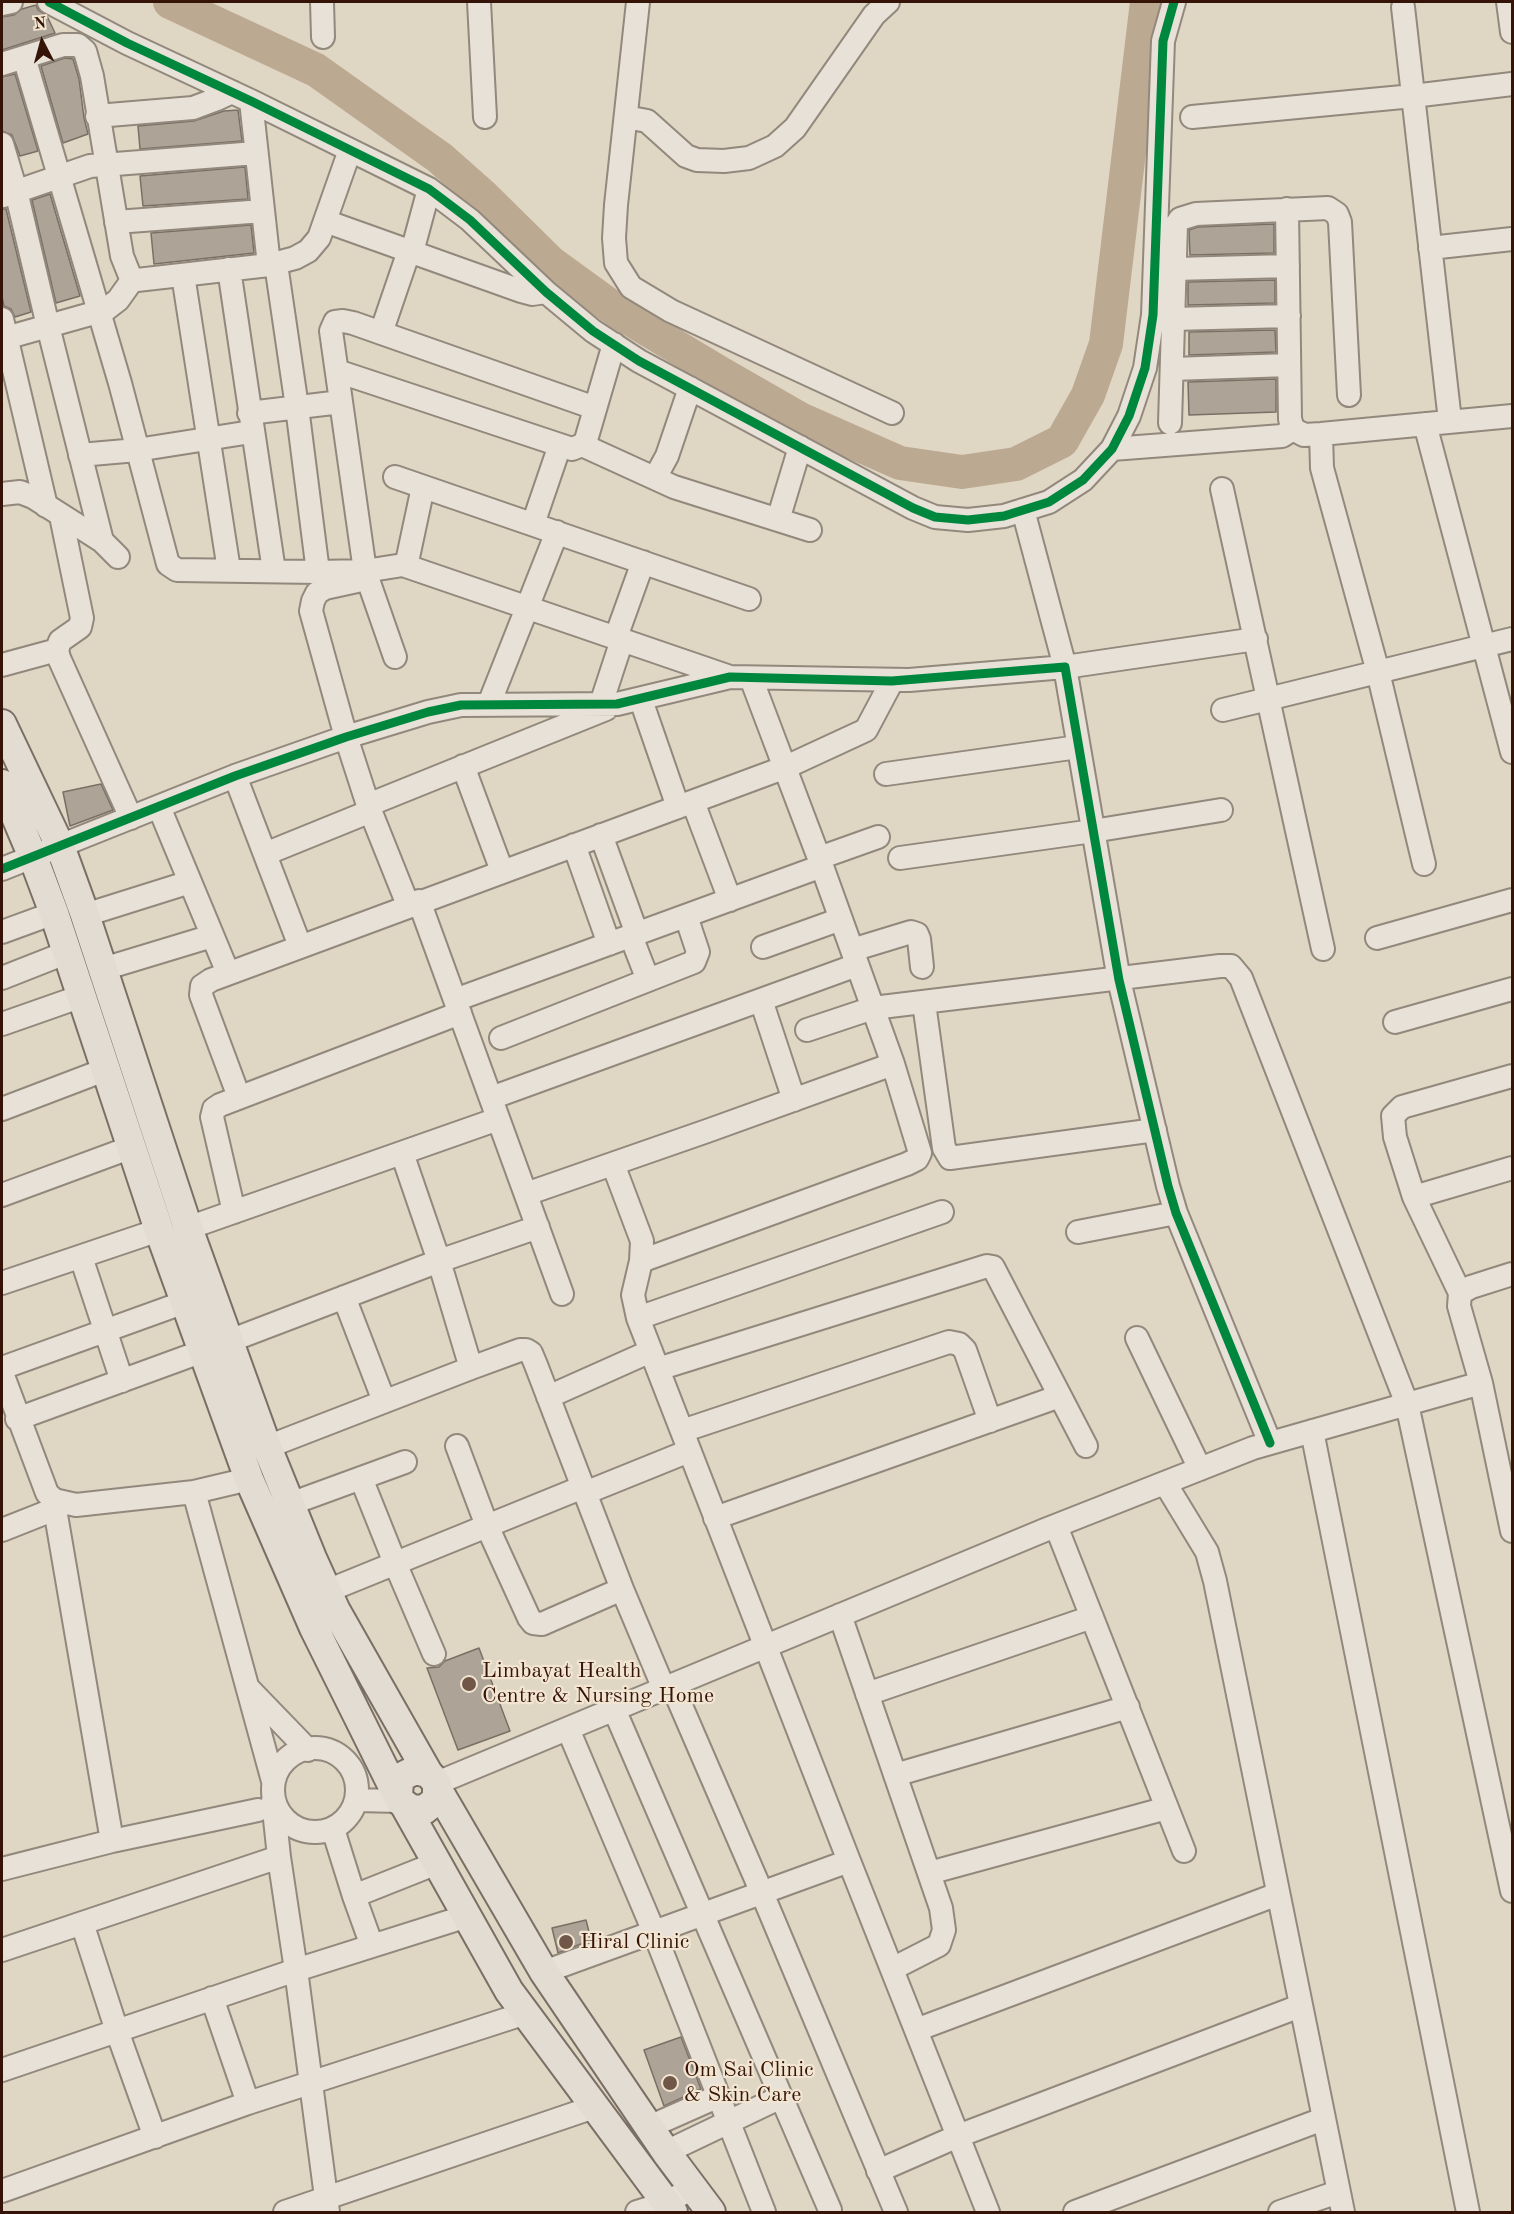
<!DOCTYPE html>
<style>
body{margin:0}
#map{position:relative;width:1514px;height:2214px;overflow:hidden;background:#e0d6c4;font-family:"Old Standard TT",serif}
canvas{display:block}
.frame{position:absolute;inset:0;border:3px solid #351306;pointer-events:none}
.north{position:absolute;left:12px;top:12px;width:60px;height:60px;-webkit-text-stroke:4px #f2e6d2;paint-order:stroke;rotate:354deg;font-size:16px;font-weight:700;line-height:24px;text-align:center;color:#351306}
.north::after{content:'';display:block;margin:auto;width:21px;height:27px;background:#351306;clip-path:polygon(50% 0,100% 100%,50% 72%,0 100%)}
</style>
<div id="map">
<canvas width="1514" height="2214"></canvas>
<div class="frame"></div>
<div class="north">N</div>
</div>
<script>
const ctx = document.querySelector('canvas').getContext('2d');
ctx.lineJoin = 'round';
const toPath = rows => new Path2D(rows.map(r => 'M' + r).join(''));
function strokePath(path, color, width, dash) { ctx.strokeStyle = color; ctx.lineWidth = width; ctx.lineCap = dash ? 'butt' : 'round'; ctx.setLineDash(dash || []); ctx.stroke(path); }
function fill(path, color) { ctx.fillStyle = color; ctx.fill(path, 'evenodd'); }
function drawText(font, color, halo, rows, align = 'center') {
  ctx.font = font + ' "Old Standard TT",serif'; ctx.lineWidth = 4.5; ctx.setLineDash([]); ctx.textBaseline = 'middle'; ctx.strokeStyle = halo; ctx.fillStyle = color; for (const [text, x, y, turn = 0] of rows) {
    ctx.save(); ctx.translate(x, y); ctx.rotate((+turn || 0) * Math.PI / 180); ctx.textAlign = isNaN(turn) ? turn : align; if (halo) ctx.strokeText(text, 0, 0); ctx.fillText(text, 0, 0); ctx.restore();
  }
}
strokePath(toPath([
 [170,2,316,70,440,158,484,197,551,263,620,313,720,373,800,419,900,463,962,472,1016,464,1062,441,1088,395,1106,344,1147,2]
]), '#bca992', 34);
const building = toPath([
 [36,5,38,10,47,16,55,33,2,50,2,17,14,15,22,9,36,5],
 [65,58,73,59,79,79,84,118,88,134,63,143,41,66,65,58],
 [15,74,38,151,20,156,12,135,2,131,2,77,15,74],
 [238,110,242,141,140,149,138,126,194,121,224,111,238,110],
 [245,167,248,199,143,206,140,176,245,167],
 [50,194,80,296,56,303,32,200,50,194],
 [2,209,6,209,31,312,15,317,11,309,4,306,2,297,2,209],
 [1274,224,1274,253,1190,255,1189,230,1198,227,1274,224],
 [251,225,254,253,154,264,151,233,251,225],
 [1275,280,1275,303,1188,305,1188,282,1275,280],
 [1275,330,1276,352,1189,355,1189,332,1275,330],
 [1276,379,1276,412,1189,415,1188,382,1276,379],
 [101,784,113,810,70,826,63,792,101,784],
 [479,1648,510,1731,458,1750,427,1668,439,1667,445,1661,479,1648],
 [586,1920,591,1940,558,1953,552,1928,586,1920],
 [681,2037,701,2089,664,2106,644,2050,681,2037]
]);
fill(building, '#ada497');
strokePath(building, '#7a6f64', 1.5);
const minor = toPath([
 [49,2,127,43,251,101,429,189,470,220,546,292,593,331,639,361,913,508,935,517,968,520,1004,516,1049,502,1083,480,1112,449,1129,416,1145,368,1153,315,1163,41,1174,2],
 [322,2,323,37],
 [479,2,485,117],
 [638,2,616,205,614,238,616,263,631,287,671,311,892,413],
 [1508,2,1512,32],
 [2,4,11,2],
 [1403,7,1450,421],
 [24,57,120,383,168,564,177,570,318,572,365,571,403,565,407,562,423,487],
 [2,64,63,45,78,45,85,51,92,76,122,256,130,276,137,280,269,265,295,258,308,251,319,238,350,150],
 [251,101,269,265],
 [97,116,193,108,217,99,232,92],
 [626,117,647,121,686,156,697,160,724,161,749,158,775,146,795,128,874,15,888,2],
 [1192,117,1413,96,1512,84],
 [2,144,16,191,48,326,102,541],
 [3,196,90,166,256,153],
 [1287,209,1290,419,1293,429,1304,435,1321,434,1512,416],
 [325,221,521,291,532,294,546,292],
 [116,222,263,211],
 [1430,248,1512,239],
 [412,252,429,189],
 [276,264,297,407,318,572],
 [229,269,274,571],
 [1175,269,1288,266],
 [183,275,229,570],
 [2,319,46,506],
 [1173,319,1289,316],
 [381,333,409,251],
 [2,339,105,310,118,300,133,279],
 [1172,369,1289,365],
 [337,371,572,449,582,445,586,440,614,344],
 [249,413,341,402],
 [1170,423,1176,225,1180,219,1196,214,1328,208,1337,214,1340,222,1349,395],
 [1425,424,1512,752],
 [1321,434,1322,468,1378,672,1424,864],
 [582,445,674,487,810,530],
 [1112,449,1282,436,1293,429],
 [80,455,137,450,251,432],
 [395,477,749,599],
 [655,478,667,456,690,388],
 [1222,489,1323,949],
 [2,494,20,492,33,497,102,541,118,557],
 [1023,510,1065,667,1119,980,1168,1186,1176,1213,1270,1443],
 [61,516,82,618,80,627,60,641,57,650,59,658,131,818],
 [778,520,800,447],
 [533,524,560,445],
 [403,565,730,677],
 [357,581,325,588,317,593,313,601,311,611,346,737,368,805,408,905],
 [616,637,643,562],
 [395,657,365,571,331,331,335,322,343,321,353,323,595,408],
 [2,665,57,650],
 [641,700,678,807],
 [489,704,557,532],
 [601,704,622,640],
 [1223,710,1512,639],
 [463,766,502,871],
 [886,774,1078,747],
 [235,776,300,946],
 [693,802,730,900],
 [368,805,606,709],
 [159,807,228,973],
 [601,835,637,934],
 [574,845,609,944],
 [265,854,371,811],
 [819,858,878,837],
 [900,858,1093,831,1221,810],
 [2,869,235,776,346,737,428,712,461,705,617,704,730,677,909,680,1065,667,1256,639],
 [419,901,562,1294],
 [85,915,190,882],
 [2,932,54,913],
 [631,936,648,980],
 [1377,938,1512,900],
 [763,947,841,919],
 [852,950,911,932,917,934,919,939,922,967],
 [103,969,212,936],
 [2,978,68,952],
 [455,1000,822,866],
 [761,1000,794,1100],
 [924,1003,944,1148,950,1158,1155,1130],
 [1395,1022,1512,989],
 [2,1024,82,996],
 [807,1030,873,1008,1220,966,1231,966,1241,978,1407,1404,1512,1891],
 [501,1038,694,962,698,952,686,916],
 [1512,1076,1402,1107,1393,1116,1395,1137,1414,1197,1460,1293,1459,1306,1481,1383,1512,1531],
 [239,1097,201,995,202,986,211,980,786,767,866,730,892,681],
 [491,1098,857,965],
 [2,1109,107,1069],
 [402,1153,439,1261,471,1368],
 [613,1164,642,1241,641,1261,633,1295,638,1318,849,1861,988,2212],
 [526,1194,707,1131,893,1064],
 [2,1195,132,1147],
 [1414,1197,1512,1168],
 [234,1212,212,1117,214,1109,220,1105,460,1013],
 [188,1228,498,1119],
 [1078,1232,1176,1213],
 [81,1257,122,1381],
 [641,1261,907,1164,917,1159,920,1153,893,1064,819,858,751,678],
 [2,1283,159,1230],
 [1460,1293,1471,1287,1512,1274],
 [344,1297,384,1401],
 [638,1318,942,1212],
 [1137,1338,1200,1469],
 [2,1368,185,1302],
 [658,1369,987,1266,993,1267,1086,1446],
 [2,1373,47,1493,54,1500,76,1505,194,1492,249,1479],
 [548,1397,651,1351],
 [17,1419,203,1351,439,1261,538,1227],
 [682,1431,949,1342,959,1344,965,1350,990,1421],
 [1312,1431,1468,2212],
 [457,1446,487,1526,529,1618,533,1623,542,1624,551,1620,622,1589],
 [267,1447,471,1368,520,1350,526,1350,531,1353,536,1365,622,1589,664,1689],
 [361,1478,395,1563,434,1654],
 [1165,1483,1207,1552,1215,1581,1343,2212],
 [194,1492,273,1781],
 [585,1493,689,1451],
 [290,1504,405,1462],
 [55,1509,112,1841],
 [715,1518,1060,1396],
 [1056,1526,1184,1851],
 [2,1530,55,1509,54,1500],
 [327,1591,583,1487],
 [840,1615,941,1908,944,1930,939,1945,892,1969],
 [672,1685,762,1893,896,2212],
 [249,1689,308,1750],
 [867,1694,1092,1617],
 [614,1709,830,2210],
 [568,1729,654,1932,764,2212],
 '273 1790a42 42 0 1 1 84 0a42 42 0 1 1-84 0Z',
 [895,1775,1128,1707],
 [437,1783,1045,1530,1253,1448,1481,1383],
 [273,1800,279,1857,296,1970,328,2212],
 [356,1800,400,1801],
 [333,1829,354,1896,372,1946],
 [2,1869,112,1841,258,1810],
 [929,1873,1167,1808],
 [354,1896,437,1863],
 [82,1923,117,2031,155,2137],
 [2,1950,279,1857],
 [544,1972,849,1861],
 [212,1998,248,2103],
 [916,2030,1278,1894],
 [2,2070,296,1970,467,1916],
 [649,2127,719,2096],
 [666,2152,781,2097],
 [878,2171,958,2136,1300,2006],
 [2,2191,248,2103,526,2013],
 [285,2212,594,2107],
 [637,2212,666,2203,680,2195],
 [1075,2212,1323,2119],
 [1280,2212,1338,2192]
]);
const major = toPath([
 [2,724,60,846,85,915,188,1228,267,1447,312,1558,336,1611,428,1773],
 [2,784,33,857,54,913,159,1230,249,1479,314,1628,400,1801,411,1809,424,1810,434,1802,437,1796,437,1783,428,1773,415,1770,403,1776,399,1782,398,1795],
 [438,1790,544,1972,666,2152,711,2212],
 [405,1806,509,1991,673,2212]
]);
strokePath(minor, '#92887c', 26);
strokePath(major, '#7a6f64', 32);
strokePath(minor, '#e7e1d8', 22);
strokePath(major, '#e2dcd2', 28);
strokePath(toPath([
 [49,2,127,43,251,101,429,189,470,220,546,292,593,331,639,361,913,508,935,517,968,520,1004,516,1049,502,1083,480,1112,449,1129,416,1145,368,1153,315,1163,41,1174,2],
 [2,869,235,776,346,737,428,712,461,705,617,704,730,677,892,681,1065,667,1119,980,1168,1186,1176,1213,1270,1443]
]), '#00873e', 9);
for (const [x, y, r, color] of [
 [469,1684,8,"#715748"],
 [566,1942,8,"#715748"],
 [670,2083,8,"#715748"]
]) { const dot = new Path2D(); dot.arc(x, y, r, 0, 2 * Math.PI); ctx.fillStyle = color; ctx.fill(dot); strokePath(dot, '#f2e6d2', 2); }
drawText('22px', '#351306', '#f2e6d2', [
 ["Limbayat Health",482,1671],
 ["Centre & Nursing Home",482,1696],
 ["Hiral Clinic",580,1942],
 ["Om Sai Clinic",684,2070],
 ["& Skin Care",684,2095]
], 'left');
</script>
